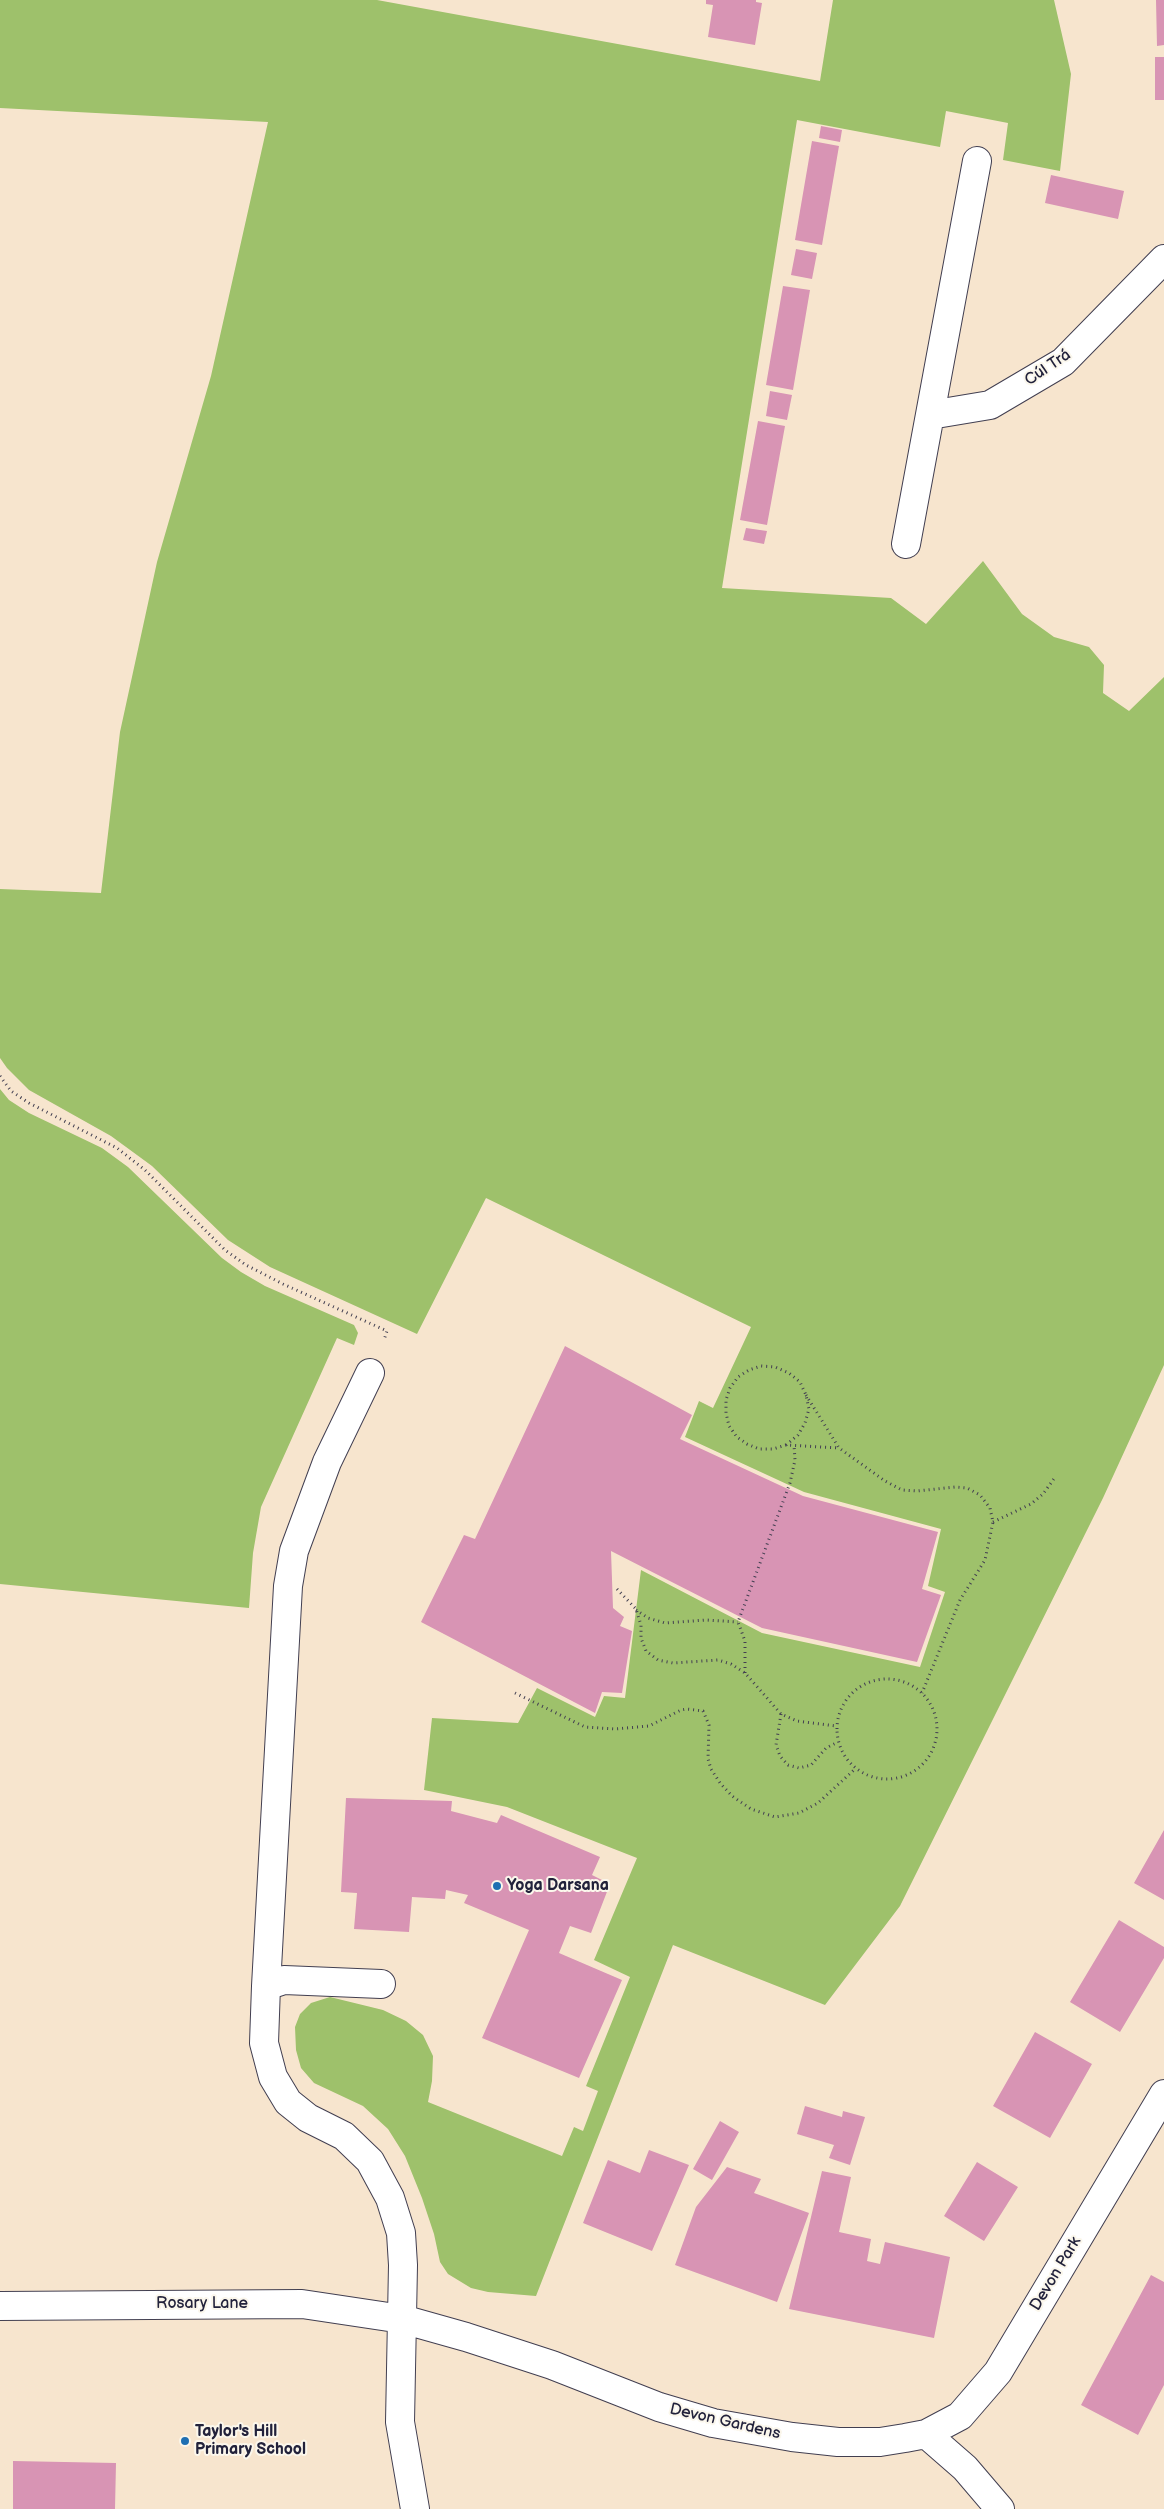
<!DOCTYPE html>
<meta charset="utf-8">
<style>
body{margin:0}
canvas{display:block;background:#f7e5ce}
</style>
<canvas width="1164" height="2509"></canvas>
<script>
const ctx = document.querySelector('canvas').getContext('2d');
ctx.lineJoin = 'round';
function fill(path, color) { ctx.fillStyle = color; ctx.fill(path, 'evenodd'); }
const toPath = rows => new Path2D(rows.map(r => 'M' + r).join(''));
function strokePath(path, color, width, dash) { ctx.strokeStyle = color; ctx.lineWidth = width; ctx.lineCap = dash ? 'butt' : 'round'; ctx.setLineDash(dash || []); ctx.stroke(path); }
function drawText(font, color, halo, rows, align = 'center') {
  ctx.font = font + ' "Balsamiq Sans",sans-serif'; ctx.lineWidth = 4; ctx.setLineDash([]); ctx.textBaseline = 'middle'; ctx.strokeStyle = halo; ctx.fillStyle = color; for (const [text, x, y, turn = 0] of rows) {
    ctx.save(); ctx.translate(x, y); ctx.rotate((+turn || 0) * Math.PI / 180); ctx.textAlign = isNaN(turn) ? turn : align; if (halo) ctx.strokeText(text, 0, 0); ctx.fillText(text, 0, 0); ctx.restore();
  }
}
fill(toPath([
 [0,0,377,0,820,81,833,0,1054,0,1071,74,1060,171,1003,160,1008,123,946,111,940,147,797,120,722,588,891,598,926,624,983,561,1022,614,1054,637,1089,647,1104,665,1103,693,1129,711,1164,677,1164,1365,1103,1498,900,1906,825,2005,673,1945,536,2296,488,2292,471,2288,448,2274,440,2262,434,2234,422,2198,405,2156,388,2129,363,2106,314,2083,301,2068,296,2050,295,2027,300,2014,311,2003,330,1997,383,2010,406,2021,423,2035,433,2056,432,2081,428,2102,562,2156,574,2127,583,2131,598,2091,586,2086,630,1977,594,1960,637,1858,507,1807,424,1790,432,1718,518,1723,537,1688,595,1717,604,1696,625,1698,641,1570,762,1633,920,1667,945,1592,928,1586,941,1529,804,1492,685,1437,699,1401,713,1408,751,1327,486,1198,417,1334,270,1267,228,1240,152,1166,111,1136,29,1090,7,1068,0,1058,0,889,101,893,120,732,157,562,211,376,268,122,0,108],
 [0,1089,9,1100,29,1113,102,1148,128,1167,222,1258,241,1272,265,1286,354,1325,358,1333,354,1345,337,1338,261,1507,253,1553,249,1608,0,1584]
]), '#9ec16b');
fill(toPath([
 [706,0,756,0,756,2,762,3,755,45,708,37,713,5,706,4],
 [1156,0,1164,0,1164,45,1157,46],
 [1155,57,1164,57,1164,100,1155,100],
 [821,126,842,130,840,142,819,138],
 [812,141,839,146,822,245,795,240],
 [1051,175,1124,191,1118,219,1045,203],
 [796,249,817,253,812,279,791,275],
 [783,286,810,290,793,390,766,385],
 [770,391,792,395,787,420,766,416],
 [758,421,785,426,767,525,740,520],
 [746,528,767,531,764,544,743,540],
 [565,1346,692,1415,680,1439,803,1496,938,1532,922,1589,941,1595,917,1662,762,1628,611,1551,613,1608,624,1617,620,1626,632,1631,622,1693,602,1692,595,1713,421,1622,464,1535,475,1539],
 [346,1798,452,1801,451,1811,497,1823,501,1815,600,1857,592,1875,610,1884,591,1933,570,1926,559,1953,622,1980,579,2078,482,2038,529,1930,464,1903,468,1895,446,1890,445,1899,412,1897,409,1932,354,1929,357,1893,341,1892],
 [1164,1830,1164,1900,1134,1883],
 [1119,1920,1164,1947,1164,1958,1120,2032,1070,2002],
 [1035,2032,1092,2064,1050,2138,993,2106],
 [805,2106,842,2117,843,2111,865,2117,850,2165,829,2158,834,2145,797,2134],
 [720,2121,739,2132,712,2180,693,2169],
 [649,2150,689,2165,652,2251,583,2223,608,2160,640,2173],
 [977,2162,1018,2187,984,2241,944,2216],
 [727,2167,761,2179,754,2193,809,2213,777,2302,675,2265,696,2207],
 [822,2171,851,2177,839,2232,871,2239,867,2261,880,2264,885,2242,950,2257,934,2338,789,2309],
 [1151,2275,1164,2282,1164,2385,1138,2435,1081,2405],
 [13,2461,116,2463,115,2509,13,2509]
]), '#d894b4');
const minor = toPath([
 [930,415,990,405,1063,362,1164,259],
 [906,544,977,161],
 [381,1984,284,1980,266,1986,264,2043,273,2077,288,2102,308,2118,344,2136,370,2161,390,2198,401,2233,403,2265,400,2422,415,2509],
 [266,1986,288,1586,294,1551,327,1462,370,1373],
 [0,2306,302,2304,402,2319,466,2337,552,2365,659,2407,713,2423,792,2437,838,2442,880,2442,905,2438,926,2434,960,2416,998,2372,1164,2094],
 [926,2434,965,2468,1000,2509]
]);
strokePath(minor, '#423f51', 30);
strokePath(toPath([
 [0,1076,11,1091,29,1103,117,1148,145,1170,225,1250,246,1265,283,1284,387,1331,384,1340],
 [806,1395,839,1448,885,1481,902,1490,917,1491,955,1487,967,1488,980,1495,990,1508,993,1522,985,1560,960,1600,922,1693],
 [786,1445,798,1435,805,1423,809,1409,806,1395,800,1382,789,1373,775,1367,761,1366,749,1370,738,1377,730,1388,726,1400,726,1413,729,1426,737,1437,747,1444,759,1449,773,1449,786,1445,839,1448],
 [993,1522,1031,1504,1043,1494,1056,1476],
 [617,1589,636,1609,641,1625,641,1638,646,1651,658,1660,673,1663,718,1660,731,1664,745,1673,781,1714,797,1721,836,1726],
 [636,1610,648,1618,665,1623,706,1620,738,1622],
 [745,1673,745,1641,738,1622,790,1483,795,1460,794,1445],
 '837 1729a50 50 0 1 1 100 0a50 50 0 1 1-100 0Z',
 [515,1693,585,1727,615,1729,649,1726,681,1710,687,1709,703,1711,709,1725,708,1759,711,1769,720,1783,732,1796,751,1809,775,1817,799,1813,818,1803,855,1769],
 [781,1714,776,1745,780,1756,788,1765,799,1768,811,1765,826,1748,838,1742]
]), '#423f51', 3, [1, 4]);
strokePath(minor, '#fff', 28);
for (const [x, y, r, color] of [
 [497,1886,5,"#1f6fb2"],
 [185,2441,5,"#1f6fb2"]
]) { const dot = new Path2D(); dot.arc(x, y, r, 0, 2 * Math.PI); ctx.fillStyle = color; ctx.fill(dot); strokePath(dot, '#fbf7ec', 2); }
drawText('16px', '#22223b', '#fbf7ec', [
 ["Cúl Trá",1048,368,-34],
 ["Devon Park",1056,2274,-59],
 ["Rosary Lane",202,2304],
 ["Devon Gardens",725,2422,13]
]);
drawText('bold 16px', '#22223b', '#fbf7ec', [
 ["Yoga Darsana",507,1886],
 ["Taylor's Hill",195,2432],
 ["Primary School",195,2450]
], 'left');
</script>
